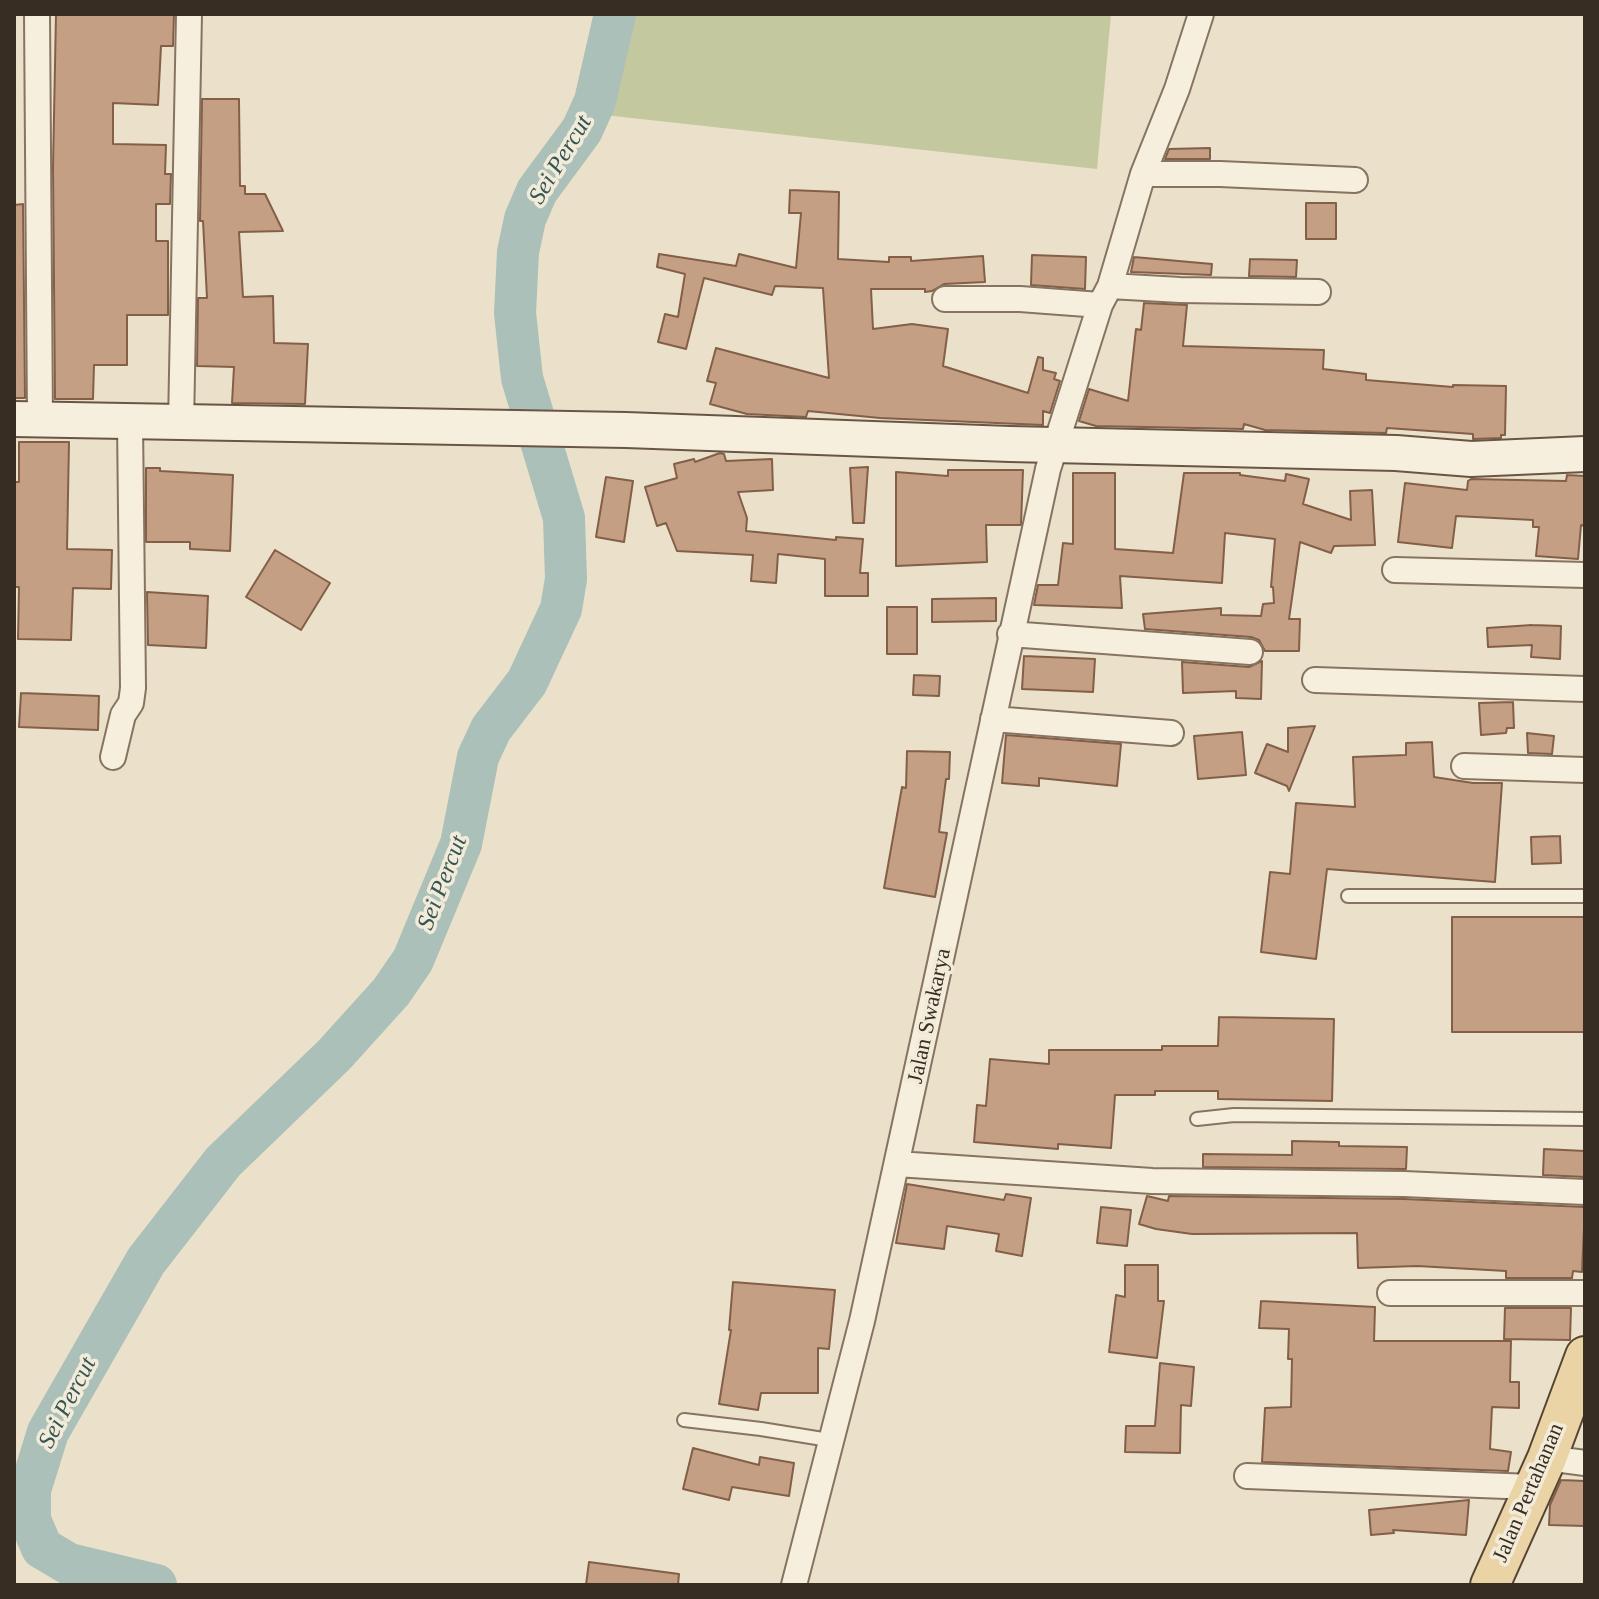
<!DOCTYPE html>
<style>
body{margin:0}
#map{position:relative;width:1599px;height:1599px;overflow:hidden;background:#ebe1ca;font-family:Georgia,serif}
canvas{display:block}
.frame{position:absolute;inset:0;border:16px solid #382d22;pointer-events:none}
</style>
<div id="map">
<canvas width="1599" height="1599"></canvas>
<div class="frame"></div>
</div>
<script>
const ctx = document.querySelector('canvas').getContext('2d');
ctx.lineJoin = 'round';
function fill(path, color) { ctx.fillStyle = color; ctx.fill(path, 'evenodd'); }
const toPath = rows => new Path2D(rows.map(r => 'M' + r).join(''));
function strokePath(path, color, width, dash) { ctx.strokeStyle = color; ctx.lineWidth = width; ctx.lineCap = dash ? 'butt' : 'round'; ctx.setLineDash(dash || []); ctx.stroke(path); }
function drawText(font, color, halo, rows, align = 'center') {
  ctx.font = font + ' Georgia,serif'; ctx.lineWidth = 7; ctx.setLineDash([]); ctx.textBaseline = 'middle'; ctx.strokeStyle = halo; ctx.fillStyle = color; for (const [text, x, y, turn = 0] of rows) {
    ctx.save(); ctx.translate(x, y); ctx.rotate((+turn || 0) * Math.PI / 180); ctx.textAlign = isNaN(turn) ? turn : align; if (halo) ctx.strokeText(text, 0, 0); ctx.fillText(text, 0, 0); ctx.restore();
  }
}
fill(toPath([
 [625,14,1111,14,1097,169,595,114]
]), '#c4c89f');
strokePath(toPath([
 [156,1585,69,1564,42,1548,30,1520,30,1490,48,1432,146,1261,223,1162,334,1055,391,992,413,960,461,844,478,757,491,729,527,682,561,609,566,579,564,518,522,378,515,313,518,252,525,219,537,191,582,130,595,101,615,14]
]), '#aac0b9', 42);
const building = toPath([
 [56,14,174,14,173,46,161,46,158,105,113,103,113,144,166,145,165,174,171,174,170,204,156,204,156,241,168,241,168,315,127,315,127,365,94,365,93,399,55,399,53,167,56,14],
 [202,99,239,99,240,186,245,186,245,194,265,194,283,231,239,232,243,297,273,296,274,343,308,344,305,404,232,403,234,367,197,366,198,298,207,298,203,221,200,221,202,99],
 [1210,148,1210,159,1165,159,1169,149,1210,148],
 [790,190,839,192,838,259,889,262,889,257,911,257,911,261,983,256,985,282,944,284,932,291,925,292,925,289,871,289,873,329,912,324,948,329,943,366,1028,393,1038,357,1043,358,1043,370,1056,373,1054,379,1060,381,1050,413,1043,411,1043,425,880,418,808,411,806,417,747,414,710,404,716,383,707,381,716,348,829,378,823,288,775,286,772,295,704,278,686,349,658,342,665,314,678,317,685,274,657,267,659,254,736,266,739,254,796,268,801,213,789,213,790,190],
 [1306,203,1336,203,1336,239,1306,239,1306,203],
 [23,204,25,398,14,398,14,205,23,204],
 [1032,255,1086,257,1085,289,1031,285,1032,255],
 [1134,257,1212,264,1211,275,1131,272,1134,257],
 [1250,259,1297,260,1296,277,1249,276,1250,259],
 [1144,303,1187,305,1183,346,1324,350,1323,369,1366,374,1366,380,1453,387,1453,385,1506,386,1505,435,1501,435,1501,438,1473,439,1473,434,1387,428,1386,433,1265,430,1244,424,1243,429,1096,426,1079,421,1089,389,1128,401,1136,329,1141,330,1144,303],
 [19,442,69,442,67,549,112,550,111,589,73,588,71,640,18,639,19,587,14,587,14,482,19,482,19,442],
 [720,453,724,454,726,461,772,459,773,490,738,492,747,518,746,531,836,540,836,537,863,539,860,573,868,573,868,596,825,596,825,559,778,554,776,583,751,581,753,555,677,551,666,523,657,526,645,487,677,478,674,464,694,459,695,462,720,453],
 [868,467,864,523,853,523,850,468,868,467],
 [146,468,160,468,160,471,233,475,230,551,190,549,190,542,146,542,146,468],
 [948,470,1023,470,1021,525,986,525,987,562,896,566,896,472,948,476,948,470],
 [1073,473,1115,473,1115,549,1173,553,1184,473,1240,473,1240,475,1285,481,1286,474,1309,479,1303,504,1351,520,1350,491,1372,490,1375,545,1334,546,1331,553,1300,542,1289,619,1300,619,1299,651,1265,651,1259,640,1251,637,1145,629,1143,614,1221,608,1221,615,1261,616,1263,604,1274,603,1273,587,1271,587,1275,539,1225,533,1222,583,1120,576,1122,608,1034,605,1038,585,1058,585,1063,543,1073,544,1073,473],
 [1567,475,1585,476,1585,526,1581,525,1578,559,1536,556,1539,527,1533,527,1533,520,1456,516,1452,548,1398,542,1405,483,1467,490,1468,481,1471,479,1566,481,1567,475],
 [606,477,633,481,624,542,596,537,606,477],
 [275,550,330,583,301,630,246,597,275,550],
 [147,592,208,596,206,648,148,645,147,592],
 [996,598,996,621,932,622,932,599,996,598],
 [887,607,917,607,917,654,887,654,887,607],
 [1532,625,1561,626,1560,659,1531,657,1532,645,1488,647,1487,628,1532,625],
 [1024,656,1095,659,1093,692,1022,689,1024,656],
 [1262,661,1261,699,1236,698,1236,691,1183,693,1182,662,1249,667,1262,661],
 [914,675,940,676,939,696,913,695,914,675],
 [21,693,99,696,98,730,19,727,21,693],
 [1513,702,1514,728,1507,728,1506,733,1481,735,1479,703,1513,702],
 [1315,726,1289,791,1287,786,1255,773,1267,744,1288,752,1288,728,1315,726],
 [1242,732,1246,775,1198,779,1194,736,1242,732],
 [1527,733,1554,736,1552,754,1528,753,1527,733],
 [1006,735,1121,744,1117,786,1039,778,1039,786,1002,783,1006,735],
 [1432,742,1434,777,1473,783,1502,783,1495,882,1327,869,1316,959,1261,952,1270,872,1290,874,1296,803,1355,807,1353,757,1406,755,1406,743,1432,742],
 [907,751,950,752,949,779,946,779,939,832,947,833,935,897,884,888,902,787,906,788,907,751],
 [1560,836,1561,863,1532,864,1531,837,1560,836],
 [1452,917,1585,917,1585,1032,1452,1032,1452,917],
 [1219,1017,1334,1019,1332,1101,1218,1099,1218,1091,1155,1091,1155,1095,1115,1095,1111,1148,1058,1144,1058,1149,974,1142,977,1105,986,1106,990,1059,1049,1064,1049,1050,1162,1050,1162,1046,1218,1046,1219,1017],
 [1292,1141,1339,1142,1339,1146,1407,1147,1406,1169,1203,1167,1203,1154,1292,1155,1292,1141],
 [1544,1149,1585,1151,1585,1177,1543,1175,1544,1149],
 [907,1184,1004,1200,1006,1194,1031,1198,1022,1256,996,1251,999,1234,947,1226,944,1249,896,1243,907,1184],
 [1147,1196,1168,1201,1169,1196,1404,1199,1585,1207,1582,1272,1573,1271,1572,1278,1506,1278,1506,1271,1417,1266,1358,1268,1357,1233,1192,1234,1156,1229,1139,1224,1147,1196],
 [1101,1207,1131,1210,1127,1246,1097,1243,1101,1207],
 [1125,1265,1158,1265,1158,1301,1164,1301,1157,1358,1109,1352,1116,1295,1125,1297,1125,1265],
 [733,1282,835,1290,829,1349,818,1348,818,1393,761,1393,758,1410,719,1404,731,1330,729,1330,733,1282],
 [1261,1301,1375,1307,1374,1341,1511,1341,1510,1382,1519,1382,1519,1408,1492,1407,1490,1449,1511,1452,1508,1471,1262,1462,1265,1408,1291,1407,1292,1359,1288,1359,1289,1329,1259,1328,1261,1301],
 [1505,1308,1571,1308,1570,1340,1504,1339,1505,1308],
 [1160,1363,1194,1367,1191,1406,1181,1405,1180,1453,1125,1452,1126,1426,1155,1426,1160,1363],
 [693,1448,759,1465,760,1457,794,1463,789,1496,732,1487,729,1500,683,1489,693,1448],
 [1561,1480,1585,1481,1585,1526,1549,1525,1550,1505,1561,1480],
 [1469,1500,1466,1535,1393,1530,1394,1533,1371,1535,1369,1510,1469,1500],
 [589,1562,679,1574,678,1585,586,1585,589,1562]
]);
fill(building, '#c59f84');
strokePath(building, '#835f48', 2);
const lane = toPath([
 [1348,896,1585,896],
 [1197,1119,1234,1115,1585,1119],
 [684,1420,761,1429,829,1440]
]);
const street = toPath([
 [37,14,40,420],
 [1143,174,1220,174,1355,180],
 [1110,286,1180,290,1318,292],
 [945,299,1020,299,1100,305],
 [181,424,189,14],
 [1395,570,1585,575],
 [1010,634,1250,652],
 [1315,680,1585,689],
 [993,719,1171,733],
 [113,757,123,715,131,703,133,688,130,422],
 [1464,766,1585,770],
 [897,1164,1152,1181,1404,1184,1585,1192],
 [1390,1293,1585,1293],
 [1547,1458,1585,1463],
 [1247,1476,1532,1487],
 [794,1585,862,1321,1048,469,1100,305,1110,286,1143,174,1177,89,1201,14]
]);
const secondary = toPath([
 [14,419,626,430,1010,444,1396,453,1471,459,1585,454]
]);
const primary = toPath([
 [1490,1585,1547,1458,1585,1356]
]);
strokePath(lane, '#867460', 16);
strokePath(street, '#867460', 28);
strokePath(secondary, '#685543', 38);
strokePath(primary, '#554333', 42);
strokePath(lane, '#f6efdd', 12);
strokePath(street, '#f6efdd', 24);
strokePath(secondary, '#f6efdd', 34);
strokePath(primary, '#ead4a6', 38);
drawText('22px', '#382d22', '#f3ebd9', [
 ["Jalan Swakarya",930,1016,-78],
 ["Jalan Pertahanan",1529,1493,-67]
]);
drawText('italic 24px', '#335654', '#f3ebd9', [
 ["Sei Percut",561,160,-59],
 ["Sei Percut",443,883,-69],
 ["Sei Percut",68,1403,-63]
]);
</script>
